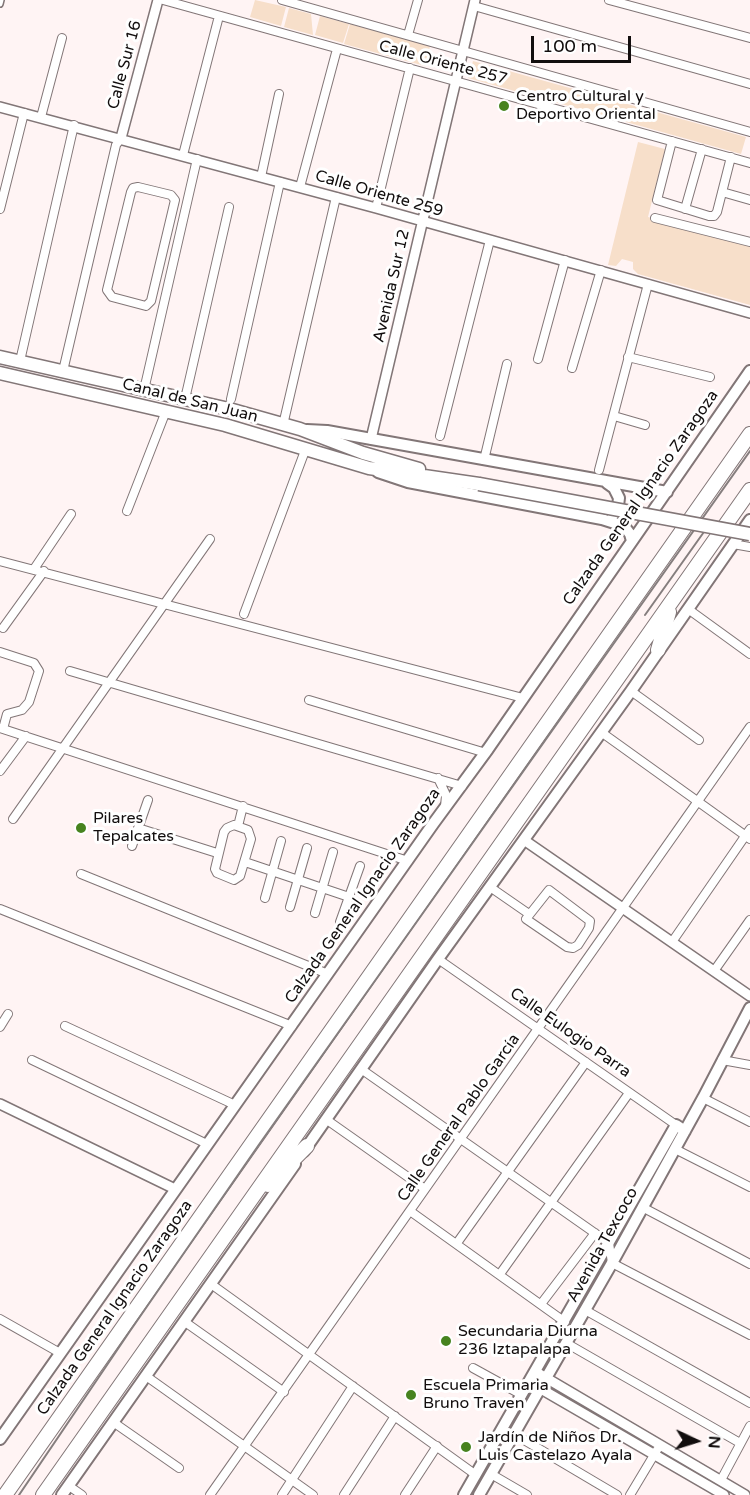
<!DOCTYPE html>
<meta charset="utf-8">
<style>
body{margin:0}
#map{position:relative;width:750px;height:1495px;overflow:hidden;background:#fff4f4;font-family:"Varela Round",sans-serif}
canvas{display:block}
.north{position:absolute;left:666px;top:1411px;width:60px;height:60px;-webkit-text-stroke:4px #fff;paint-order:stroke;rotate:94deg;font-size:16px;font-weight:700;line-height:24px;text-align:center;color:#120e0e}
.north::after{content:'';display:block;margin:auto;width:21px;height:27px;background:#120e0e;clip-path:polygon(50% 0,100% 100%,50% 72%,0 100%)}
.scale{position:absolute;left:531px;top:36px;width:100px;height:27px;box-sizing:border-box;border:3px solid #120e0e;border-top:0;padding-left:8px;font-size:18px;line-height:21px;white-space:nowrap;color:#120e0e;-webkit-text-stroke:4px #fff;paint-order:stroke}
</style>
<div id="map">
<canvas width="750" height="1495"></canvas>
<div class="north">N</div>
<div class="scale">100 m</div>
</div>
<script>
const ctx = document.querySelector('canvas').getContext('2d');
ctx.lineJoin = 'round';
function fill(path, color) { ctx.fillStyle = color; ctx.fill(path, 'evenodd'); }
const toPath = rows => new Path2D(rows.map(r => 'M' + r).join(''));
function strokePath(path, color, width, dash) { ctx.strokeStyle = color; ctx.lineWidth = width; ctx.lineCap = dash ? 'butt' : 'round'; ctx.setLineDash(dash || []); ctx.stroke(path); }
function drawText(font, color, halo, rows, align = 'center') {
  ctx.font = font + ' "Varela Round",sans-serif'; ctx.lineWidth = 6; ctx.setLineDash([]); ctx.textBaseline = 'middle'; ctx.strokeStyle = halo; ctx.fillStyle = color; for (const [text, x, y, turn = 0] of rows) {
    ctx.save(); ctx.translate(x, y); ctx.rotate((+turn || 0) * Math.PI / 180); ctx.textAlign = isNaN(turn) ? turn : align; if (halo) ctx.strokeText(text, 0, 0); ctx.fillText(text, 0, 0); ctx.restore();
  }
}
fill(toPath([
 [255,0,286,7,281,26,250,17],
 [289,8,311,14,313,35,284,27],
 [320,16,349,24,343,43,315,35],
 [350,24,430,46,425,66,344,44],
 [473,61,746,137,741,154,468,78],
 [638,142,665,149,648,217,750,245,750,305,638,274,633,269,633,262,622,259,616,266,608,265]
]), '#f7dfca');
const pedestrian = toPath([
 [0,4,1,0]
]);
const minor = toPath([
 [163,0,750,163],
 [282,0,750,132],
 [609,0,750,38],
 [474,6,750,84],
 [408,35,418,0],
 [41,117,62,38],
 [672,141,657,200,709,216,714,216,717,212,731,157],
 [183,155,219,16],
 [261,177,279,94],
 [138,187,171,195,175,200,151,301,146,306,112,297,107,290,131,192,133,188,138,187],
 [300,187,337,49],
 [722,192,750,200],
 [376,208,410,68],
 [0,209,24,113],
 [685,209,702,149],
 [655,218,750,242],
 [628,357,710,377],
 [538,359,565,260],
 [20,361,74,125],
 [572,368,601,270],
 [63,371,116,145,121,138],
 [144,390,197,159],
 [185,399,229,207],
 [231,399,280,182],
 [614,416,645,425],
 [283,425,336,197],
 [440,436,490,240],
 [484,460,507,364],
 [599,470,648,284],
 [127,511,166,411],
 [733,544,750,547],
 [0,561,523,698],
 [34,569,71,514],
 [688,609,750,654],
 [244,614,306,448],
 [3,628,44,571],
 [0,652,34,663,39,671,29,702,22,710,7,714,3,729],
 [70,671,462,786],
 [631,691,699,740],
 [309,700,486,753],
 [0,728,408,861],
 [601,732,750,839],
 [0,771,26,736],
 [438,778,446,795,445,807],
 [13,819,210,539],
 [234,825,248,830,251,839,240,876,234,880,217,873,215,869,224,832,227,828,234,825],
 [238,826,243,806],
 [138,828,217,853],
 [132,846,148,800],
 [245,862,349,897],
 [81,874,328,974],
 [490,887,529,914],
 [549,890,590,921,589,928,578,945,573,948,567,947,526,919,549,890],
 [265,898,281,841],
 [290,907,307,848],
 [0,909,292,1026],
 [315,913,333,852],
 [340,922,360,866],
 [672,942,750,829],
 [438,959,676,1125],
 [714,971,750,920],
 [65,1026,235,1105],
 [0,1027,8,1014],
 [32,1060,207,1144],
 [722,1060,750,1065],
 [361,1069,609,1243,612,1263,750,1335],
 [703,1098,750,1122],
 [327,1120,425,1189],
 [675,1149,750,1187],
 [642,1207,750,1264],
 [410,1211,565,1322],
 [457,1243,586,1062],
 [500,1274,629,1093],
 [211,1284,476,1475],
 [541,1304,595,1233],
 [585,1310,750,1403],
 [0,1319,60,1353],
 [185,1322,284,1392],
 [566,1343,740,1443],
 [473,1368,522,1395],
 [146,1376,313,1495],
 [113,1422,179,1468],
 [514,1434,617,1495],
 [491,1474,527,1495],
 [721,1480,750,1426],
 [69,1486,82,1495],
 [210,1495,750,727],
 [282,1495,353,1386],
 [344,1495,395,1416],
 [405,1495,437,1446],
 [630,1495,657,1450]
]);
const tertiary = toPath([
 [0,107,376,208,750,313],
 [121,138,158,0],
 [371,439,475,0],
 [524,840,750,996],
 [0,1104,175,1189],
 [536,1372,745,1495],
 [529,1382,724,1495]
]);
const secondary = toPath([
 [307,430,327,431,667,492],
 [378,472,408,482,602,519,624,526,630,534,632,541],
 [607,483,614,488,619,498,618,506,613,515],
 [304,1151,438,959,631,691,750,520],
 [0,1439,433,824,488,749,750,371],
 [62,1495,295,1164],
 [464,1495,676,1125,685,1131],
 [479,1495,612,1263,703,1098,750,1008]
]);
const primary = toPath([
 [0,357,229,409,300,429,363,453,419,469],
 [0,373,225,425,369,468,479,484]
]);
const motorway = toPath([
 [658,650,669,612],
 [268,1185,307,1146],
 [5,1495,750,434],
 [43,1495,750,490]
]);
strokePath(pedestrian, '#827677', 8);
strokePath(minor, '#827677', 10);
strokePath(tertiary, '#827677', 12);
strokePath(secondary, '#827677', 14);
strokePath(primary, '#827677', 15);
strokePath(motorway, '#827677', 16);
strokePath(pedestrian, '#fff', 5);
strokePath(minor, '#fff', 8);
strokePath(tertiary, '#fff', 9);
strokePath(secondary, '#fff', 10);
strokePath(primary, '#fff', 12);
strokePath(motorway, '#fff', 14);
strokePath(toPath([
 [645,615,711,522],
 [19,1495,130,1331,258,1146,750,451]
]), '#857e7e', 2);
const primaryBridge = toPath([
 [479,484,750,534]
]);
strokePath(primaryBridge, '#827677', 15, []);
strokePath(primaryBridge, '#fff', 12);
for (const [x, y, r, color] of [
 [504,106,6,"#47831f"],
 [81,828,6,"#47831f"],
 [446,1341,6,"#47831f"],
 [411,1395,6,"#47831f"],
 [466,1447,6,"#47831f"]
]) { const dot = new Path2D(); dot.arc(x, y, r, 0, 2 * Math.PI); ctx.fillStyle = color; ctx.fill(dot); strokePath(dot, '#fff', 2); }
drawText('16px', '#120e0e', '#fff', [
 ["Calle Oriente 257",443,63,15],
 ["Calle Sur 16",125,65,-75],
 ["Calle Oriente 259",379,194,16],
 ["Avenida Sur 12",392,286,-77],
 ["Canal de San Juan",190,401,14],
 ["Calzada General Ignacio Zaragoza",641,498,-55],
 ["Calzada General Ignacio Zaragoza",363,896,-55],
 ["Calle Eulogio Parra",570,1033,35],
 ["Calle General Pablo García",459,1118,-55],
 ["Avenida Texcoco",603,1245,-61],
 ["Calzada General Ignacio Zaragoza",115,1308,-55]
]);
drawText('16px', '#120e0e', '#fff', [
 ["Centro Cultural y",516,97],
 ["Deportivo Oriental",516,115],
 ["Pilares",93,819],
 ["Tepalcates",93,837],
 ["Secundaria Diurna",458,1332],
 ["236 Iztapalapa",458,1350],
 ["Escuela Primaria",423,1386],
 ["Bruno Traven",423,1404],
 ["Jardín de Niños Dr.",478,1438],
 ["Luis Castelazo Ayala",478,1456]
], 'left');
</script>
